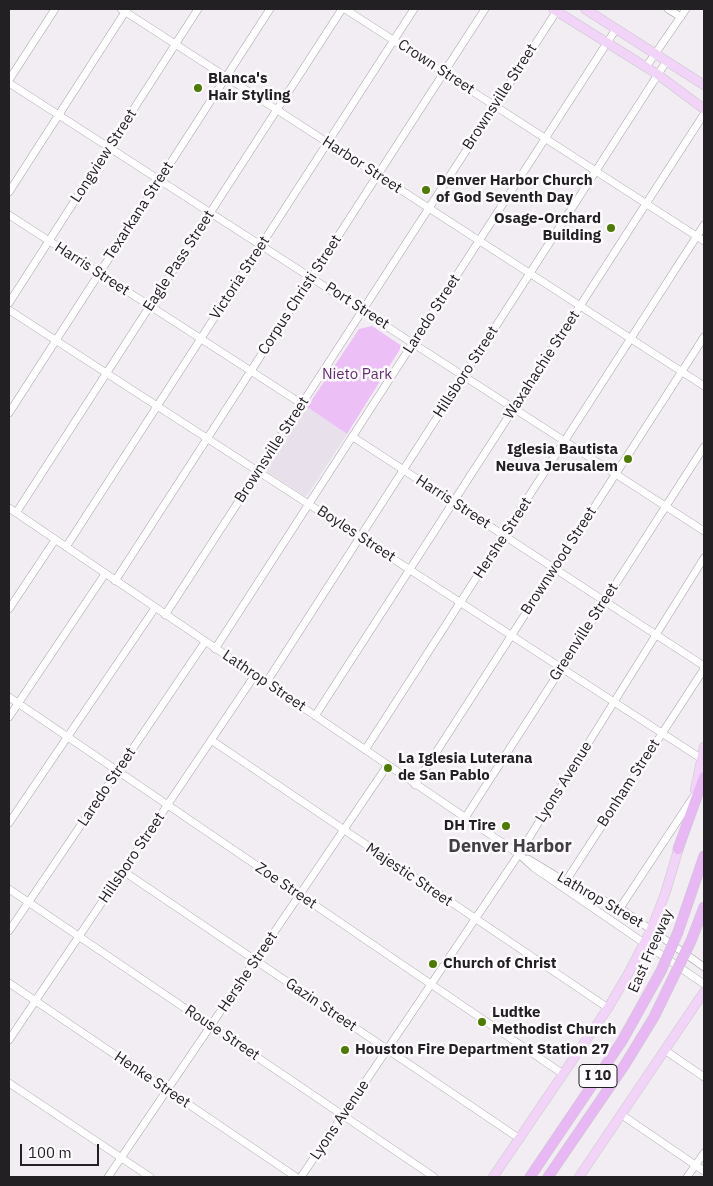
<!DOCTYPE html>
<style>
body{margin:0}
#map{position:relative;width:713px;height:1186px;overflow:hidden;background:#f1edf2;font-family:"IBM Plex Sans",sans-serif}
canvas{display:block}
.frame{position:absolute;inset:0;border:10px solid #222022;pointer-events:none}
.scale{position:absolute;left:20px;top:1144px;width:79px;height:22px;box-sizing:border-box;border:2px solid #222022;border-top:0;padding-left:6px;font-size:15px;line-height:18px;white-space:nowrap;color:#222022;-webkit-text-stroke:4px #fefbff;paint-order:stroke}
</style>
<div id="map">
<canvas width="713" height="1186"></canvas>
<div class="frame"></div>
<div class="scale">100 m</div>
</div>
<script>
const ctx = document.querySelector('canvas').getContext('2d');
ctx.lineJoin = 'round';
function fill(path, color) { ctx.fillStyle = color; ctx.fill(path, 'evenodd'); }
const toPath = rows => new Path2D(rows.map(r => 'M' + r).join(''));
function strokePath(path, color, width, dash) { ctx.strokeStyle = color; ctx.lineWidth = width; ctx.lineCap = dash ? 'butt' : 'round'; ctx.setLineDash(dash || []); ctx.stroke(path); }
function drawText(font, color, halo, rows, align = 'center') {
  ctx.font = font + ' "IBM Plex Sans",sans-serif'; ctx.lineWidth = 5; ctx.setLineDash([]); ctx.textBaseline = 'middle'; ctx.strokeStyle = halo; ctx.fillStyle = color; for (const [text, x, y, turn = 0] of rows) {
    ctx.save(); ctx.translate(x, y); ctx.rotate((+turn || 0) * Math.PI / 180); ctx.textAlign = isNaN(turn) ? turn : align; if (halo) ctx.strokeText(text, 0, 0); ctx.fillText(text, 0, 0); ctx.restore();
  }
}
fill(toPath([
 [307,407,347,434,306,497,266,471]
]), '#e8e0ea');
fill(toPath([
 [372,326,402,346,347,434,307,407,359,329]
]), '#ecc0f7');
const minor = toPath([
 [121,9,704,386],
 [345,9,704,241],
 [668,9,681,17],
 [646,67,686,9],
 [9,80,55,9],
 [9,83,704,531],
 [9,192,127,9],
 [9,215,302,404],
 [9,303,198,9],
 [9,310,702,759],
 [9,413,270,9],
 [353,437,704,666],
 [9,508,519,854,533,867,704,984],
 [16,513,342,9],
 [66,547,414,9],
 [115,581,485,9],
 [9,609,55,540],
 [165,615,558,9],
 [215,649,616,29],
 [266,683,666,62],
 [9,697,563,1074],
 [315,716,704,114],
 [9,717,105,574],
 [211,740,608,1008],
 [365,750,704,225],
 [415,785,704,337],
 [465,818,704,447],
 [9,823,155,608],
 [528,859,566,882,620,908,704,967],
 [123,871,520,1139],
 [562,887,704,669],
 [9,889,434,1177],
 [620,908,694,796],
 [9,931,205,642],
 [9,983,296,1177],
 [9,1040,255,675],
 [666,1051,704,1077],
 [9,1083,150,1177],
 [622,1115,704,1171],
 [108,1177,387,766],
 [301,1177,519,854,704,558],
 [687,1177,704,1153]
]);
const major = toPath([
 [553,9,657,74,704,109],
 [585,9,704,85],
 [695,790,704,747],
 [493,1177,608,1008,628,974,651,930,665,894,680,844],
 [579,1177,704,992]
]);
const highway = toPath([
 [678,849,704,777],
 [678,932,704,856],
 [691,941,704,907],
 [530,1177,622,1041,661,971],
 [548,1177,624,1066,654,1017,672,980]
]);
strokePath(minor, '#a19ea2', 8);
strokePath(major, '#cac9ca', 10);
strokePath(highway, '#cac9ca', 11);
strokePath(minor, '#fff', 7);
strokePath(major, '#f1d4f8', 9);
strokePath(highway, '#e8b8f4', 10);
const highwayBridge = toPath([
 [661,971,678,932],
 [672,980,691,941]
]);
strokePath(highwayBridge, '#cac9ca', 11, []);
strokePath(highwayBridge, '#e8b8f4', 10);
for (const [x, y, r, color] of [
 [198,88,5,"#4d7b02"],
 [426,190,5,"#4d7b02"],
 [611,228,5,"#4d7b02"],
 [628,459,5,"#4d7b02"],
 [388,768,5,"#4d7b02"],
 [506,826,5,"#4d7b02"],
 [433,964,5,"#4d7b02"],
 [482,1022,5,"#4d7b02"],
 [345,1050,5,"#4d7b02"]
]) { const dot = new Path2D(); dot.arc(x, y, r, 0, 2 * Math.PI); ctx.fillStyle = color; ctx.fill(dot); strokePath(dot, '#fefbff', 2); }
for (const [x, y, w] of [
 [598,1076,38]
]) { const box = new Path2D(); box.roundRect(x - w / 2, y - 11.5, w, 23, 4); ctx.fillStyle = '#fefbff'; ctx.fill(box); strokePath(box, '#222022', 1); }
drawText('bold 14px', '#222022', null, [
 ["I 10",598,1076]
]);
drawText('15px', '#222022', '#fefbff', [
 ["Crown Street",436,67,33],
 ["Brownsville Street",500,97,-57],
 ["Longview Street",104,156,-57],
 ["Harbor Street",362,165,33],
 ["Texarkana Street",139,211,-57],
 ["Eagle Pass Street",179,261,-57],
 ["Harris Street",92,269,33],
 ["Victoria Street",240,278,-57],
 ["Corpus Christi Street",300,295,-57],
 ["Port Street",357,306,33],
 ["Laredo Street",432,314,-57],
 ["Waxahachie Street",542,365,-57],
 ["Hillsboro Street",466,372,-57],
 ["Brownsville Street",272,450,-57],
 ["Harris Street",453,502,33],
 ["Boyles Street",356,534,33],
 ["Hershe Street",503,538,-57],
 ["Brownwood Street",559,561,-57],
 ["Greenville Street",584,632,-57],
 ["Lathrop Street",264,681,34],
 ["Lyons Avenue",564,782,-58],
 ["Bonham Street",629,783,-57],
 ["Laredo Street",107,787,-56],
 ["Hillsboro Street",132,858,-56],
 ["Majestic Street",409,875,34],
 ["Zoe Street",286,886,34],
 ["Lathrop Street",600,900,30],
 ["East Freeway",651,951,-66],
 ["Hershe Street",248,972,-56],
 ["Gazin Street",321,1005,34],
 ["Rouse Street",222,1033,34],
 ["Henke Street",152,1080,34],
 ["Lyons Avenue",340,1120,-56]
]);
drawText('bold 15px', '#222022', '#fefbff', [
 ["Blanca's",208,79],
 ["Hair Styling",208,96],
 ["Denver Harbor Church",436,181],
 ["of God Seventh Day",436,198],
 ["Osage-Orchard",601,219,"right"],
 ["Building",601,236,"right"],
 ["Iglesia Bautista",618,450,"right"],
 ["Neuva Jerusalem",618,467,"right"],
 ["La Iglesia Luterana",398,759],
 ["de San Pablo",398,776],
 ["DH Tire",496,826,"right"],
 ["Church of Christ",443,964],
 ["Ludtke",492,1013],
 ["Methodist Church",492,1030],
 ["Houston Fire Department Station 27",355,1050]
], 'left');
drawText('15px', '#652b73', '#fefbff', [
 ["Nieto Park",357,375]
]);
drawText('bold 18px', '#423f43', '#fefbff', [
 ["Denver Harbor",510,847]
]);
</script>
